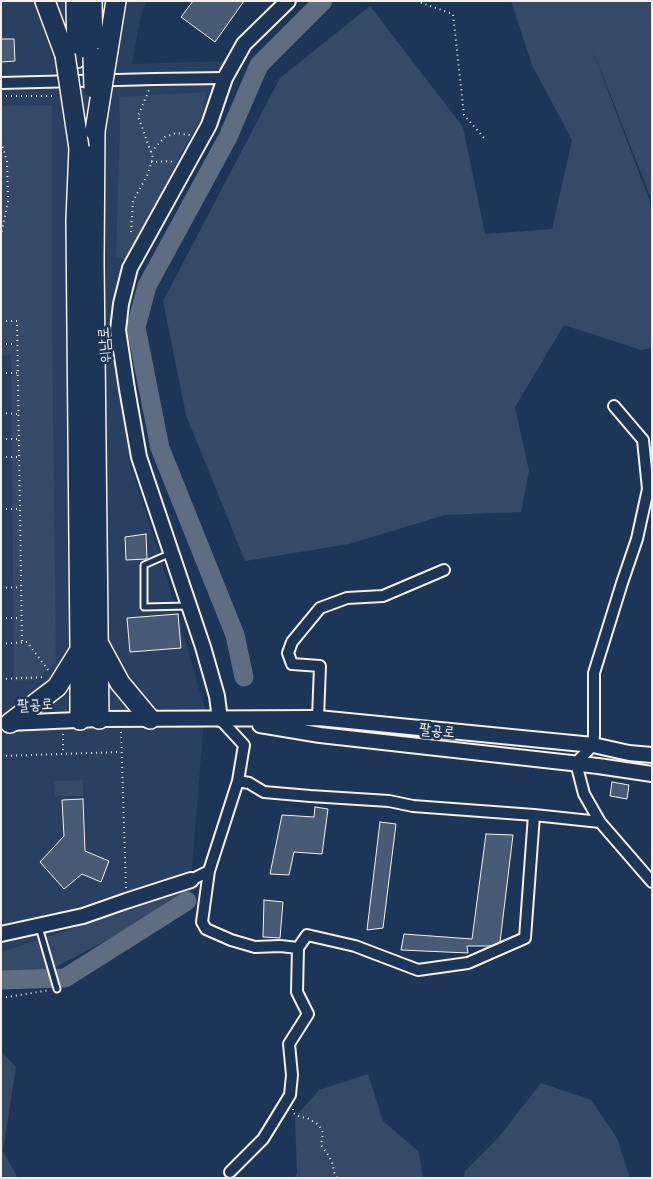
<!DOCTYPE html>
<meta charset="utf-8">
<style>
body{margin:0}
#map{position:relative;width:653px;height:1179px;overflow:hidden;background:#1d3557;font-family:"Comic Neue",sans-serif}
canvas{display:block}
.frame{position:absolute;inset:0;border:2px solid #f4f1e8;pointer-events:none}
</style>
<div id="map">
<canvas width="653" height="1179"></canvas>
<div class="frame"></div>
</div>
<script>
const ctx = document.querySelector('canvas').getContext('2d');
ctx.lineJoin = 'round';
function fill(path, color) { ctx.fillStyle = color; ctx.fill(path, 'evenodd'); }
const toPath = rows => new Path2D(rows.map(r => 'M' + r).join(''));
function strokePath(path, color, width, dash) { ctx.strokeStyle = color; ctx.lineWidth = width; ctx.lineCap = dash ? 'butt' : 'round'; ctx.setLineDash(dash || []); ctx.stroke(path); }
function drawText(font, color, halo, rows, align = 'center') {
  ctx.font = font + ' "Comic Neue","Poor Story",sans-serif'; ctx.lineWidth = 5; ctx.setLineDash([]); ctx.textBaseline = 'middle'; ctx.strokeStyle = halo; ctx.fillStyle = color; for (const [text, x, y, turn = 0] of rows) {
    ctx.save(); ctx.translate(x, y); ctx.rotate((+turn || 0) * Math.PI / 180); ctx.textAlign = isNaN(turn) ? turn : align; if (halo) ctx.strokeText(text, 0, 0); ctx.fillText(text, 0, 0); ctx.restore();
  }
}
fill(toPath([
 [1,1,146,1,140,19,132,64,227,61,208,108,180,156,128,261,119,300,115,368,131,467,163,566,205,708,191,878,42,938,1,952]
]), '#2a4060');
fill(toPath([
 [511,1,652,1,652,201,588,38,652,207,652,348,641,350,564,325,515,407,529,471,521,512,445,515,349,544,245,561,186,415,163,301,280,78,370,6,463,127,485,234,552,229,572,140,532,65],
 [206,92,202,117,180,156,128,261,116,256,120,128,119,97],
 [52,105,52,323,56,663,36,680,14,681,11,355,1,356,1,106],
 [83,780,83,796,55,796,54,781],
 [200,886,132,927,46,972,1,979,1,952],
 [1,1051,16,1067,3,1151,18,1178,1,1178],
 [368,1074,383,1121,419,1152,423,1178,294,1178,297,1173,295,1117,319,1090],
 [541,1083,591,1100,617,1138,630,1178,464,1178,465,1171,498,1138]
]), '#354a67');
strokePath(toPath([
 [244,677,235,635,160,448,136,327,147,286,228,137,259,65,323,1],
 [1,980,65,978,187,901]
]), '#5e6d82', 19);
const building = toPath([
 [193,1,244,1,215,42,181,17,193,1],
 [1,39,14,39,15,61,1,62,1,39],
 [146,534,147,559,126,560,125,537,146,534],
 [178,614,181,648,130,652,127,618,178,614],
 [612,782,629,785,627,799,610,796,612,782],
 [83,799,85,851,109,861,101,882,82,874,64,889,40,862,64,836,62,800,83,799],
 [315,807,328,809,322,854,294,852,289,875,270,874,282,815,314,817,315,807],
 [380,822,396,824,383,928,367,930,380,822],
 [486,834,513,835,500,942,491,946,467,946,468,953,401,950,404,934,472,939,486,834],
 [264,900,283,902,280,938,263,937,264,900]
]);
fill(building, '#485b74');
strokePath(building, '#f4f1e8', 1);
const lane = toPath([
 [169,554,144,565,144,607,188,606],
 [39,927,57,989]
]);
const street = toPath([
 [1,83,155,79,225,78],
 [614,406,643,440,648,489,637,539,622,583,594,673,594,735,593,745,576,763,584,794,600,822,652,882],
 [318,718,320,666,292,664,288,653,292,642,320,608,347,598,383,596,444,570],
 [238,781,249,783,264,792,310,796,389,801,413,806,534,815,600,822],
 [209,871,202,922,206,929,231,940,255,947,280,946,298,948,297,992,308,1014,289,1044,292,1075,290,1095,263,1139,230,1172],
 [191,880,209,871,238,781,244,745,220,719],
 [298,948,307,935,355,946,418,970,468,963,525,938,534,815]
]);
const secondary = toPath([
 [220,719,217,696,203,647,139,457,127,389,118,330,121,304,130,268,209,125,225,78,244,44,288,1],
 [9,723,99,719,318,718,593,745,629,753,652,755],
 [260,725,320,735,598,766,652,774],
 [1,934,83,916,126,901,191,880]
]);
const highway = toPath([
 [45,1,65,55],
 [76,1,77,58],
 [92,1,93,57],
 [108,50,116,1],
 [95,131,94,261,99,719],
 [79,148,76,220,80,649,80,720],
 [100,646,120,683,150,719],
 [10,723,57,687,80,650]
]);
strokePath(lane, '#f4f1e8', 9);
strokePath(street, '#f4f1e8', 14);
strokePath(secondary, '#f4f1e8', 18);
strokePath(highway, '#f4f1e8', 22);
strokePath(toPath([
 [416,1,453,14,464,115,485,139],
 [1,96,56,96],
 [1,142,7,161,8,201,1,235],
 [151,152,165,137,176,133,189,135,190,136],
 [151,162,170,161,174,163],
 [131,232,133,201,147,176,153,158,138,116,149,90],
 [1,321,17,321,22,642],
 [1,344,16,344],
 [1,373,18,373],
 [1,413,18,414],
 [1,439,19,439],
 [1,457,19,457],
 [1,509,20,509],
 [1,588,21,587],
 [1,618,21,618],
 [1,644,27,642,49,671],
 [1,679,46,677],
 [121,732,126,888],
 [63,750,63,732],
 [1,756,120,752],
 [1,998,50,990],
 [293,1109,293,1113,300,1117,307,1118,319,1125,323,1133,321,1145,329,1156,333,1165,334,1172,337,1178]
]), '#f4f1e8', 2, [1, 4]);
strokePath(lane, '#1d3557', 5);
strokePath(street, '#1d3557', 10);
strokePath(secondary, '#1d3557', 14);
strokePath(highway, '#1d3557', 19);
const highwayBridge = toPath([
 [65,55,79,148],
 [93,57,94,88],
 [95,131,108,50]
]);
strokePath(highwayBridge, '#f4f1e8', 22, []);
strokePath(highwayBridge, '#1d3557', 19);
drawText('15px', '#f4f1e8', '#1d3557', [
 ["위남로",105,345,-95],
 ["팔공로",35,705,-3],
 ["팔공로",437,731,6]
]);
</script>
